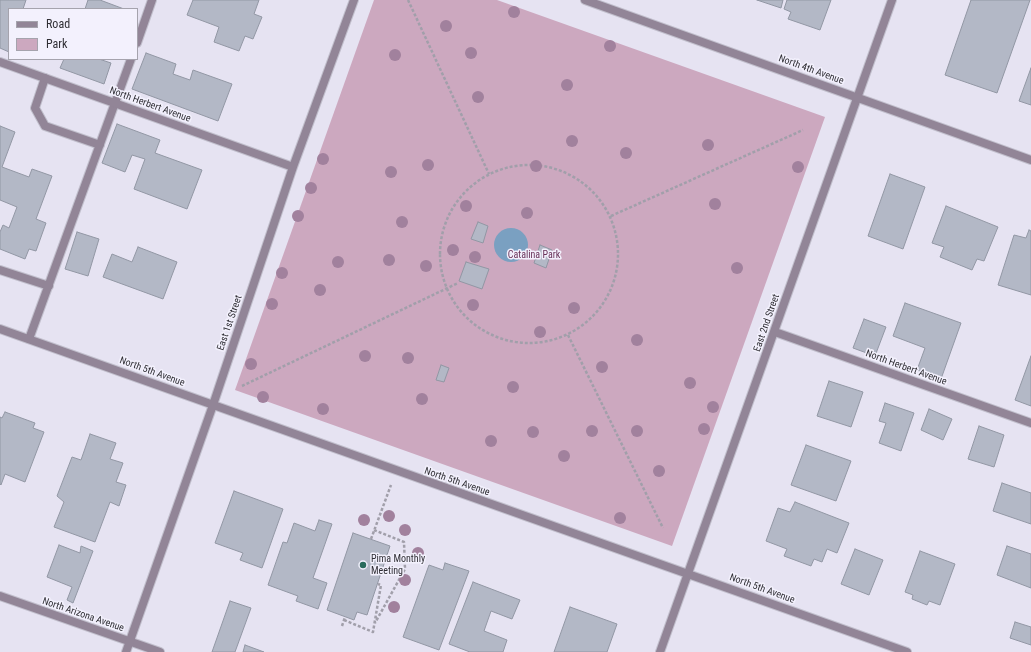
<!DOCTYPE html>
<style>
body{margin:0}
#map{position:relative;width:1031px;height:652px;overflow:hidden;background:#e6e3f2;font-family:"Roboto Condensed",sans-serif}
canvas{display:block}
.legend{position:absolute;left:8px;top:8px;width:130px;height:52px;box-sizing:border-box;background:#f3f1fd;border:1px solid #a5a3ad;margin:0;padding:5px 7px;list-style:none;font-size:12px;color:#2f2e34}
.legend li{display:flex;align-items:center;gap:8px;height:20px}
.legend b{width:20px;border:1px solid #a5a3ad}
</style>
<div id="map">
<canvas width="1031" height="652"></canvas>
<ul class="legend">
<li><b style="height:5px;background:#928597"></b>Road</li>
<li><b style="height:11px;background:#cca8bf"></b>Park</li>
</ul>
</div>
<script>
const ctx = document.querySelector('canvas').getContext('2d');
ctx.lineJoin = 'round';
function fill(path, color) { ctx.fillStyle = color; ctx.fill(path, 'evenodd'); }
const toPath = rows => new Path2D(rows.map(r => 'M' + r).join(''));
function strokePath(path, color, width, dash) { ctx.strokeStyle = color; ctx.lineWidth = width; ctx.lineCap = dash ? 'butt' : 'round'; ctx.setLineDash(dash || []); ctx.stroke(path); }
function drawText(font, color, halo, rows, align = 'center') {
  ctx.font = font + ' "Roboto Condensed",sans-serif'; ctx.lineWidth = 3; ctx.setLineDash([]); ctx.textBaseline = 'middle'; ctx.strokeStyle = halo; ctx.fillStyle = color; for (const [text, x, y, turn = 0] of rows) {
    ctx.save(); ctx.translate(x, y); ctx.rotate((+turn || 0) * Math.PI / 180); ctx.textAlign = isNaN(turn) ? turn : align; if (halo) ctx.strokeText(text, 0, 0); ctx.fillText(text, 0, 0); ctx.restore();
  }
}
fill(toPath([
 [374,0,497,0,825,117,672,546,235,390]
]), '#cca8bf');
fill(toPath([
 '494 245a17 17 0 1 1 34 0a17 17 0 1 1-34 0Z'
]), '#7aa0c1');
const building = toPath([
 [0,0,26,0,23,9,9,9,9,52,0,48,0,0],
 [88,0,100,0,124,9,85,9,88,0],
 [193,0,259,0,254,14,262,17,253,39,245,36,239,51,214,42,219,27,187,15,193,0],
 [757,0,783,0,781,8,757,0],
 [787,0,831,0,820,30,788,19,791,12,784,9,787,0],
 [971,0,1030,0,997,93,945,75,971,0],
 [146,53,176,64,173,74,190,80,193,70,232,84,218,121,132,89,146,53],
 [64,59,99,59,111,63,104,84,60,68,64,59],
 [1031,68,1031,105,1019,101,1031,68],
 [117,124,160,140,155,153,202,170,187,209,134,189,145,159,132,155,125,172,102,163,117,124],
 [0,126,15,132,2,167,29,177,32,169,52,176,36,219,46,223,36,251,29,249,25,259,0,249,0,232,3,225,9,228,17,207,0,200,0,126],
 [890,174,925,187,903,249,868,236,890,174],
 [946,206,998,227,984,261,977,259,972,270,940,257,944,247,932,243,946,206],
 [478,222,488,226,483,243,471,239,478,222],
 [1029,230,1031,231,1031,295,998,285,1014,235,1026,238,1029,230],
 [77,232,99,239,88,276,65,269,77,232],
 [540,245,552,250,546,268,534,263,540,245],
 [138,247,177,262,163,299,103,277,112,254,132,262,138,247],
 [466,262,489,269,482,289,459,281,466,262],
 [905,303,961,323,941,379,917,370,925,348,893,336,905,303],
 [864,319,886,327,875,356,853,348,864,319],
 [1031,356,1031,406,1015,400,1031,356],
 [441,365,449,368,444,382,436,380,441,365],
 [829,381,863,392,851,427,817,416,829,381],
 [885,403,914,413,901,451,879,443,886,423,879,421,885,403],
 [929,409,952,419,943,440,921,430,929,409],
 [5,412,35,423,33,428,44,432,25,482,5,474,1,485,0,484,0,417,2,418,5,412],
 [979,426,1004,435,994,467,968,459,979,426],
 [90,434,116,443,110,459,123,463,116,482,126,485,119,506,110,502,95,542,54,527,64,502,57,496,72,457,81,460,90,434],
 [806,445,851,461,836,501,791,485,806,445],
 [1002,483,1031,493,1031,524,993,511,1002,483],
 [234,491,283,509,262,568,240,560,243,553,215,543,234,491],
 [795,502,849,523,837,553,827,549,822,562,814,559,811,566,784,556,787,549,766,541,778,508,790,512,795,502],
 [319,520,332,524,313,578,327,583,318,609,296,601,298,596,268,585,283,542,287,543,294,523,315,531,319,520],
 [353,533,390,546,367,615,357,612,354,620,327,610,353,533],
 [59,545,80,553,81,546,93,551,73,603,67,600,72,587,47,577,59,545],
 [1007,546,1031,554,1031,588,997,575,1007,546],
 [855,549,883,560,869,595,841,584,855,549],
 [920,551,955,564,940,605,929,601,927,605,912,599,913,595,905,592,920,551],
 [445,563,469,571,439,650,403,637,429,565,443,570,445,563],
 [473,582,520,600,512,619,491,611,484,631,507,640,503,652,470,652,449,644,473,582],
 [230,601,251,608,235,652,212,652,230,601],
 [570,607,617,624,607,652,554,652,570,607],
 [1015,622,1031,627,1031,645,1010,638,1015,622],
 [245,645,264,652,243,652,245,645]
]);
fill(building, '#b3b8c6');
strokePath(building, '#9297a4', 1);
const service = toPath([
 [137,43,152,0],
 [45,78,35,108,45,126,100,145],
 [0,270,49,286],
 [29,339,131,59],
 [0,596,160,652]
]);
const minor = toPath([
 [0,62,293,167],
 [0,329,907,652],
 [775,332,1031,423],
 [126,652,213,405,293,167,354,0],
 [660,652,892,0]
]);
const tertiary = toPath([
 [585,0,1031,160]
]);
strokePath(service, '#c1bfcc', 10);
strokePath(minor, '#c1bfcc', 10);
strokePath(tertiary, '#c1bfcc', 10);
strokePath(toPath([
 [408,0,489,174],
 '440 254a89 89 0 1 1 178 0a89 89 0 1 1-178 0Z',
 [611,216,803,130],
 [568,335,663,528],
 [242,386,458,283],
 [374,530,404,542,405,569,375,623],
 [371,539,391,485],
 [344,620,373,632,381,585,378,584],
 [342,626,345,617]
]), '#a19faa', 2.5, [3, 2]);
strokePath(service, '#928597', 8);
strokePath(minor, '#928597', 8);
strokePath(tertiary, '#928597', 8);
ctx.fillStyle = '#a1819d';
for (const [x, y] of [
 [514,12],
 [446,26],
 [610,46],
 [471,53],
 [395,55],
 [567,85],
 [478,97],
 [572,141],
 [708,145],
 [626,153],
 [323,159],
 [428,165],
 [536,166],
 [798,167],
 [391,172],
 [311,188],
 [715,204],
 [466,206],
 [527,213],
 [298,216],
 [402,222],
 [453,250],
 [475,257],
 [389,260],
 [338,262],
 [426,266],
 [737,268],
 [282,273],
 [320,290],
 [272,304],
 [473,305],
 [574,308],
 [540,332],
 [637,340],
 [365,356],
 [408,358],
 [251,364],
 [602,367],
 [690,383],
 [513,387],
 [263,397],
 [422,399],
 [713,407],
 [323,409],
 [704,429],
 [592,431],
 [637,431],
 [533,432],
 [491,441],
 [564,456],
 [659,471],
 [389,516],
 [620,518],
 [364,520],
 [405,530],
 [418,553],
 [405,580],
 [394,607]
]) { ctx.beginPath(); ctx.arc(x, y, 6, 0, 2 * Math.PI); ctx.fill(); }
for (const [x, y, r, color] of [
 [363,565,4,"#296b5c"]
]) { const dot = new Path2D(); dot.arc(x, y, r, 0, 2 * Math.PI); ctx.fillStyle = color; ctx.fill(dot); strokePath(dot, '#f3f1fd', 1.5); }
drawText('10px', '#2f2e34', '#f3f1fd', [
 ["North 4th Avenue",811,70,20],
 ["North Herbert Avenue",150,105,20],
 ["East 1st Street",230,323,-71],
 ["East 2nd Street",767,323,-71],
 ["North Herbert Avenue",906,368,20],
 ["North 5th Avenue",152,372,20],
 ["North 5th Avenue",457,482,19],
 ["North 5th Avenue",762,589,20],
 ["North Arizona Avenue",83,615,19]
]);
drawText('10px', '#683158', '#f3f1fd', [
 ["Catalina Park",534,255]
]);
drawText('10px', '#2f2e34', '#f3f1fd', [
 ["Pima Monthly",371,559],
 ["Meeting",371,571]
], 'left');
</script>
